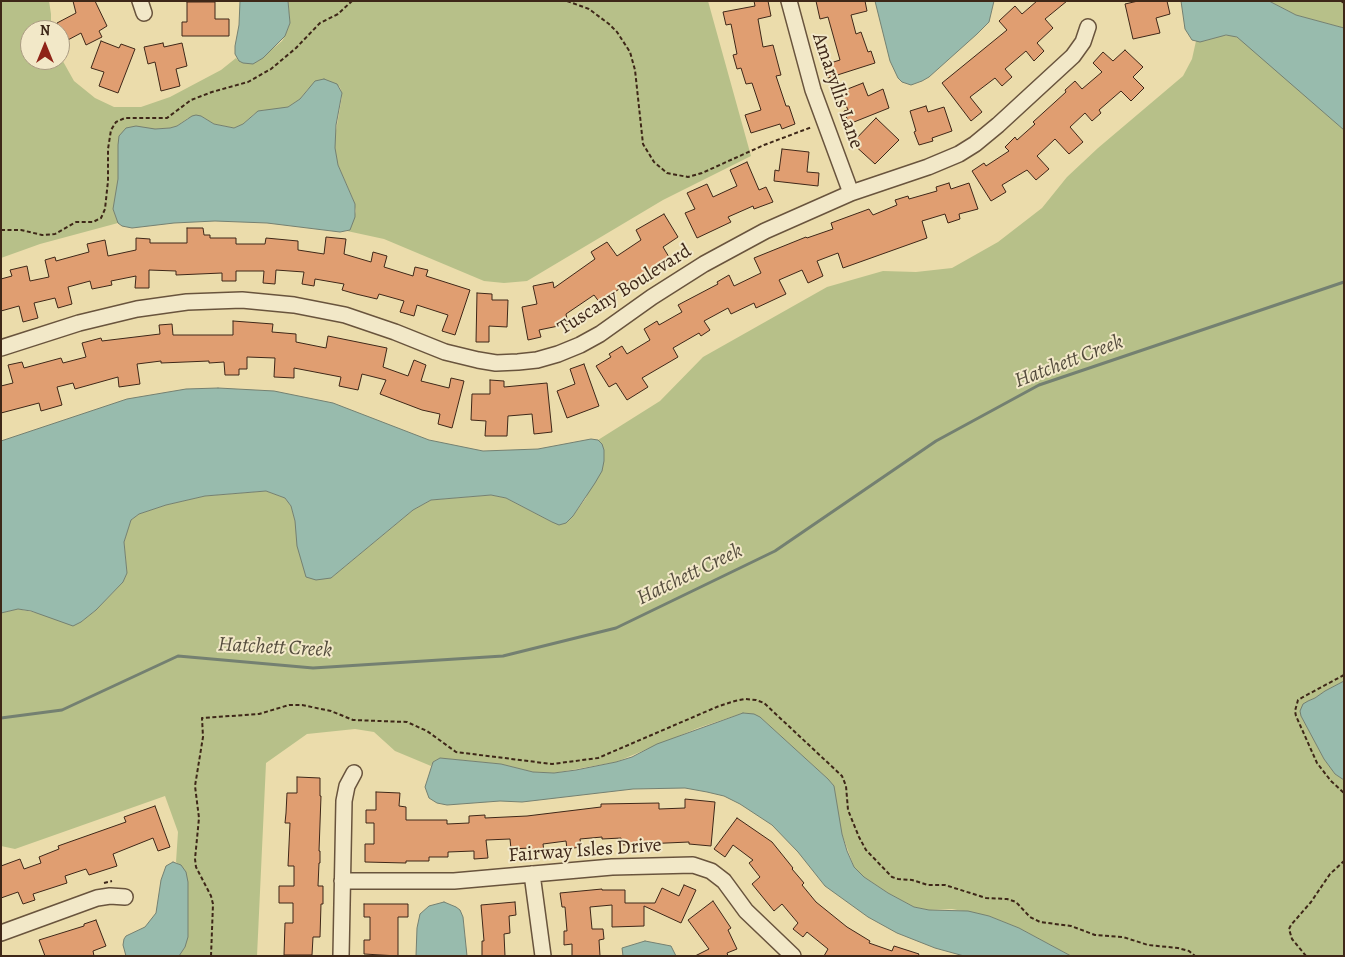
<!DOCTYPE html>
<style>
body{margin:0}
#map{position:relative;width:1345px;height:957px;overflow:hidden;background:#ebdcab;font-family:Alegreya,serif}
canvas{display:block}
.frame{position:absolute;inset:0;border:2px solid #3e2718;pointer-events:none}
.north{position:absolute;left:20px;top:20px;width:50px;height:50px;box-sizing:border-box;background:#f2e8c8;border:1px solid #aa9b82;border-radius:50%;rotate:0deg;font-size:14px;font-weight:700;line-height:20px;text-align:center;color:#3e2718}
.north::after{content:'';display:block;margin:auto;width:18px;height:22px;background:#8f2418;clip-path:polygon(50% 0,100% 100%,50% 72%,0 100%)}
</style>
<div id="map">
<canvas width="1345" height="957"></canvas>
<div class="frame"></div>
<div class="north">N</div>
</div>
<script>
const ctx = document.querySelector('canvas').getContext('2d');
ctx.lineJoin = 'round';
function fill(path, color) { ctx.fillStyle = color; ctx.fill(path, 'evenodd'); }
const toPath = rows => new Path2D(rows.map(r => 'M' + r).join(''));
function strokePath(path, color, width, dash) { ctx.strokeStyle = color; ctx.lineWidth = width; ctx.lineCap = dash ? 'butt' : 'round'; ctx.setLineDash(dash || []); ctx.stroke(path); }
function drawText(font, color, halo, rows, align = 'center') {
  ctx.font = font + ' Alegreya,serif'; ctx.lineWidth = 4; ctx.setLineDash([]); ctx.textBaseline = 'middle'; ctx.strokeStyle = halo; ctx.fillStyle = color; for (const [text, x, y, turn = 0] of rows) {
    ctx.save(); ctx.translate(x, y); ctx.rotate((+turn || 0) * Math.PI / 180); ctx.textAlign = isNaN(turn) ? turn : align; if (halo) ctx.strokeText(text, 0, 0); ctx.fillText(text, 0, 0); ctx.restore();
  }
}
fill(toPath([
 [1,1,49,1,51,14,51,30,30,30,30,60,60,60,60,56,74,81,95,98,114,107,141,107,170,97,221,70,236,58,239,61,257,62,282,41,285,36,290,23,288,1,708,1,751,156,663,200,527,281,504,283,484,281,384,239,347,231,350,230,356,211,353,199,338,165,335,156,334,142,342,96,341,90,339,86,308,89,300,99,288,107,279,110,263,110,254,114,243,124,234,128,214,124,201,116,188,118,177,126,170,128,155,129,118,145,118,179,113,209,118,223,40,244,1,258],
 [1269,1,1344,1,1344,28,1296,15],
 [1232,35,1244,41,1344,130,1344,681,1325,691,1315,698,1308,701,1301,716,1324,759,1335,774,1344,780,1344,956,1071,956,1019,928,989,916,952,909,929,910,914,907,888,893,858,873,854,867,842,834,834,786,828,779,760,717,743,713,698,728,616,762,554,773,533,772,501,764,440,758,433,762,431,766,395,751,374,732,355,729,307,734,266,763,257,956,179,956,185,947,181,866,176,862,178,832,165,796,15,849,1,846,1,613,18,609,81,622,96,610,123,582,127,573,124,542,127,532,131,520,139,514,166,505,205,496,266,491,285,498,291,506,295,521,331,578,413,510,431,500,491,495,506,498,552,522,573,516,586,498,602,444,598,440,660,401,703,357,827,287,883,271,916,272,952,268,998,242,1042,208,1067,177,1098,148,1183,76,1192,59,1196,41,1204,41,1221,36]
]), '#b7c089');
const water = toPath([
 [240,1,288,1,290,23,285,36,263,58,253,64,243,63,239,61,235,54,235,46,239,25,240,1],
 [875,1,994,1,989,22,977,34,929,77,922,81,911,85,902,82,898,78,890,61,875,1],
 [1181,1,1269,1,1296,15,1344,28,1344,130,1237,37,1226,35,1200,42,1192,40,1185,29,1181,1],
 [324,79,337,84,342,93,336,125,335,148,338,165,355,204,355,217,350,230,340,232,267,223,215,221,174,223,132,228,122,226,118,223,113,209,118,179,118,145,119,136,126,128,136,126,155,129,170,128,177,126,192,116,196,115,201,116,214,124,234,128,243,124,258,111,288,107,300,99,315,81,324,79],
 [218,388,274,391,333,403,429,440,483,451,538,449,591,439,598,440,602,444,604,450,604,461,602,471,595,483,573,516,566,523,559,525,552,522,506,498,491,495,431,500,413,510,331,578,316,580,306,577,297,546,295,521,291,506,285,498,266,491,205,496,166,505,139,514,131,520,124,542,127,573,123,582,96,610,81,622,73,626,31,611,18,609,1,613,1,441,127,399,186,389,218,388],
 [1344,681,1344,780,1335,774,1324,759,1301,716,1300,711,1303,704,1308,701,1315,698,1325,691,1344,681],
 [743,713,754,714,760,717,828,779,834,786,842,834,847,851,854,867,864,877,888,893,914,907,929,910,968,911,989,916,1019,928,1071,956,964,956,935,948,897,933,868,917,825,886,798,852,772,825,740,804,724,796,707,792,685,788,633,789,522,802,500,801,447,805,437,803,429,798,425,787,433,762,440,758,501,764,533,772,554,773,576,770,616,762,632,757,657,744,743,713],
 [173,862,181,865,186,872,188,882,188,937,185,947,179,956,126,956,123,945,124,939,126,936,145,927,156,913,161,880,166,866,173,862],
 [444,902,456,907,460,910,463,917,467,956,416,956,417,928,420,914,429,906,444,902],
 [645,941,671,946,676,956,623,956,622,948,645,941]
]);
fill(water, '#98bbad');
strokePath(water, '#748071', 1);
strokePath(toPath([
 [1,718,62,710,178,656,313,668,503,656,616,628,775,551,936,441,1039,385,1344,282]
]), '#748071', 3);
const building = toPath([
 [73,1,95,1,107,26,99,31,102,37,86,45,81,33,66,41,57,23,76,13,73,1],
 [754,1,768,1,771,16,758,19,763,47,773,45,781,75,776,76,786,106,789,106,795,124,782,129,780,124,751,133,745,115,761,110,752,83,746,84,741,68,737,69,733,55,737,54,731,24,726,25,723,12,755,6,754,1],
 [816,1,865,1,867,11,851,15,856,34,861,32,868,52,871,51,875,63,828,78,824,65,840,60,828,17,820,19,816,1],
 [1037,1,1067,1,1045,19,1053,28,1037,43,1044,51,1034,61,1026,51,1005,69,1012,77,1002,86,995,78,970,97,982,112,971,121,942,83,1007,30,999,21,1015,6,1022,14,1037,1],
 [1138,1,1167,1,1170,14,1156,18,1160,33,1133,39,1125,4,1138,1],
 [187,2,215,2,215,19,229,19,229,36,182,36,182,22,187,22,187,2],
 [101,41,119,48,121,44,135,49,118,93,99,86,104,72,91,68,101,41],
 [163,43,164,47,182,43,187,66,176,69,180,86,161,91,155,62,148,64,144,47,163,43],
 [1125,50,1143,67,1133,77,1144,88,1131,101,1121,91,1099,110,1101,113,1092,121,1085,113,1070,127,1083,142,1069,154,1055,139,1037,156,1049,169,1036,180,1027,170,1002,185,1006,192,991,201,972,171,984,163,986,166,1009,151,1005,147,1015,137,1017,140,1035,124,1033,122,1066,92,1065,90,1075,81,1082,89,1102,72,1093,63,1103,52,1113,61,1125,50],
 [863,83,868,96,883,89,889,108,849,124,844,111,848,110,840,92,863,83],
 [926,106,928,112,944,107,952,131,932,138,933,141,919,145,914,132,916,131,910,111,926,106],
 [876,118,899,140,875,164,852,143,876,118],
 [782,149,809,152,807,172,819,173,818,186,774,181,775,170,779,171,782,149],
 [747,162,759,190,766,187,773,202,754,209,753,206,728,217,731,222,697,238,685,213,695,209,687,193,707,184,713,197,737,186,730,170,747,162],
 [949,183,951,189,969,183,978,209,959,214,960,219,948,223,945,214,922,221,927,238,843,268,838,253,817,261,823,276,808,283,802,270,779,280,786,294,756,308,754,303,731,314,728,308,704,321,710,330,701,336,699,333,673,348,678,357,642,378,648,387,627,400,616,383,609,387,596,366,611,357,609,354,622,346,627,354,650,340,644,329,657,321,659,325,682,312,678,305,718,284,717,282,729,275,734,286,761,273,754,258,806,237,807,238,833,229,831,223,869,209,873,215,897,205,895,200,908,196,909,199,937,191,936,187,949,183],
 [664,214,678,237,663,247,672,262,641,281,638,277,610,295,614,300,603,307,594,295,566,314,568,324,539,330,541,337,528,340,522,307,537,304,533,286,553,282,554,288,595,259,591,252,607,242,617,256,641,240,636,230,664,214],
 [187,228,203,228,204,235,210,235,210,238,236,238,236,244,265,244,266,238,298,241,298,250,324,254,326,237,346,239,344,254,371,262,373,252,387,256,384,267,413,276,415,267,428,270,426,276,470,290,455,335,442,331,448,315,417,305,414,316,400,312,404,301,379,294,377,299,356,294,342,290,344,284,315,279,314,286,302,284,304,272,276,270,275,284,263,283,264,271,236,271,236,281,222,281,222,273,176,275,176,271,149,270,149,288,135,288,136,276,111,281,112,285,92,289,90,281,68,287,72,304,58,308,55,298,34,303,38,318,23,322,19,306,1,311,1,279,12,276,10,270,27,266,30,281,49,277,45,260,55,257,56,261,89,252,87,244,105,240,108,256,136,250,136,238,150,239,150,243,187,243,187,228],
 [477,293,492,294,492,300,508,300,507,327,489,326,489,342,476,342,477,293],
 [233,321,273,324,272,332,296,334,296,342,326,348,328,336,387,348,383,367,408,376,414,360,426,365,421,381,449,388,451,378,464,381,452,428,438,424,440,414,422,410,380,394,386,380,362,374,358,390,339,386,341,377,294,368,294,378,274,377,275,358,247,357,247,369,239,369,239,375,225,375,224,362,209,363,209,361,161,363,161,361,137,364,140,384,119,387,118,377,75,389,73,383,57,387,62,405,41,411,39,403,1,413,1,386,13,383,8,365,22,362,24,368,61,358,63,363,86,357,82,343,101,338,102,341,160,334,159,325,172,324,173,335,233,335,233,321],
 [584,364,599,406,567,418,557,391,575,384,570,369,584,364],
 [490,380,504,381,504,387,547,383,552,432,534,434,532,414,508,416,507,436,485,436,486,421,471,420,472,394,490,394,490,380],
 [297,777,320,778,320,796,321,796,319,851,320,851,320,863,319,863,318,886,323,886,323,904,321,904,320,937,313,937,312,955,284,955,285,923,293,923,293,903,279,903,279,886,294,886,294,866,288,866,290,823,285,823,286,813,287,793,297,793,297,777],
 [376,792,400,793,399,806,406,807,406,820,447,820,447,824,469,823,469,816,485,815,485,818,527,816,601,807,601,804,659,803,659,809,685,808,685,799,715,802,711,846,689,844,689,842,621,845,621,838,602,839,602,837,580,839,581,847,567,849,566,841,543,844,544,852,531,853,530,848,511,849,510,839,486,840,488,858,474,859,474,851,448,852,448,857,429,857,429,861,406,861,406,863,365,862,365,844,374,844,374,823,366,823,366,810,376,810,376,792],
 [155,806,170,847,158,851,153,838,113,854,117,866,89,875,86,869,65,876,67,883,33,894,35,900,23,904,18,892,1,898,1,866,20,859,24,869,41,863,39,857,59,849,58,846,126,822,124,817,155,806],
 [737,818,772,842,793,868,792,869,804,883,802,885,816,902,847,927,870,941,869,943,892,951,894,946,919,954,918,956,824,956,828,949,807,932,803,937,793,929,798,923,782,904,774,911,752,884,760,877,749,863,753,860,733,845,725,857,714,849,737,818],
 [684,885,696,890,681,923,644,906,644,926,612,927,612,905,590,907,592,929,603,929,604,939,599,940,600,956,572,956,572,944,564,945,564,931,567,931,565,907,562,907,560,893,602,889,602,890,625,890,625,903,655,903,662,888,679,896,684,885],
 [713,901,731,928,728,930,737,949,727,953,728,956,695,956,709,949,688,920,713,901],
 [515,902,516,915,509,916,510,933,504,934,505,956,482,956,482,941,484,941,481,905,515,902],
 [364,904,408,904,408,917,398,917,398,956,364,954,364,940,370,940,370,917,364,917,364,904],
 [96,920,106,946,93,951,94,956,45,956,39,940,84,926,84,924,96,920]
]);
fill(building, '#e09e71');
strokePath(building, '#3e2718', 1);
const minor = toPath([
 [140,1,144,13],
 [789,1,813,90,851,193],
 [1,348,79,323,137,309,187,302,242,300,294,305,345,315,395,332,445,352,478,360,496,363,518,362,537,360,558,354,580,345,600,334,652,297,704,264,765,231,851,193,928,167,959,154,975,144,998,125,1073,56,1083,42,1088,27],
 [532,874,543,956],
 [342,881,454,881,612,867,693,865,711,871,724,881,746,911,793,956],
 [1,933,97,898,110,896,125,897],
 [341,956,344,801,347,786,354,773]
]);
strokePath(minor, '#69543d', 18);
strokePath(toPath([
 [567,1,589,9,609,24,617,32,630,52,635,70,643,144,654,162,667,173,688,177,702,173,764,145,812,127],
 [1341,1,1344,3],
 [1,230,21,230,42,235,55,234,76,222,93,222,101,218,105,209,108,181,108,149,111,130,116,122,125,118,167,118,191,100,212,92,248,82,271,69,296,48,320,23,338,14,352,1],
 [1344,675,1303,697,1298,700,1295,711,1296,716,1317,763,1331,781,1344,793],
 [104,883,112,881],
 [211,956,213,904,211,896,196,867,195,859,199,818,195,786,203,737,202,718,259,714,289,705,302,705,331,711,353,720,407,722,427,731,456,752,552,764,598,758,719,706,735,701,745,699,756,700,764,703,842,776,846,786,848,810,859,837,866,850,892,877,898,879,912,880,928,885,945,885,986,898,1007,899,1016,902,1030,917,1040,922,1071,926,1095,935,1123,937,1148,945,1178,948,1189,951,1195,956],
 [1306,956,1292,939,1289,929,1291,925,1311,902,1330,874,1344,861]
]), '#3e2718', 2, [4, 2.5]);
strokePath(minor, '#f2e8c8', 15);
drawText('20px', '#3e2718', '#f2e8c8', [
 ["Amaryllis Lane",837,91,71],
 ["Tuscany Boulevard",625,290,-32],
 ["Fairway Isles Drive",585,851,-4]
]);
drawText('italic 21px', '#544c3d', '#f2e8c8', [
 ["Hatchett Creek",1069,362,-21],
 ["Hatchett Creek",690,575,-26],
 ["Hatchett Creek",275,648,3]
]);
</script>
